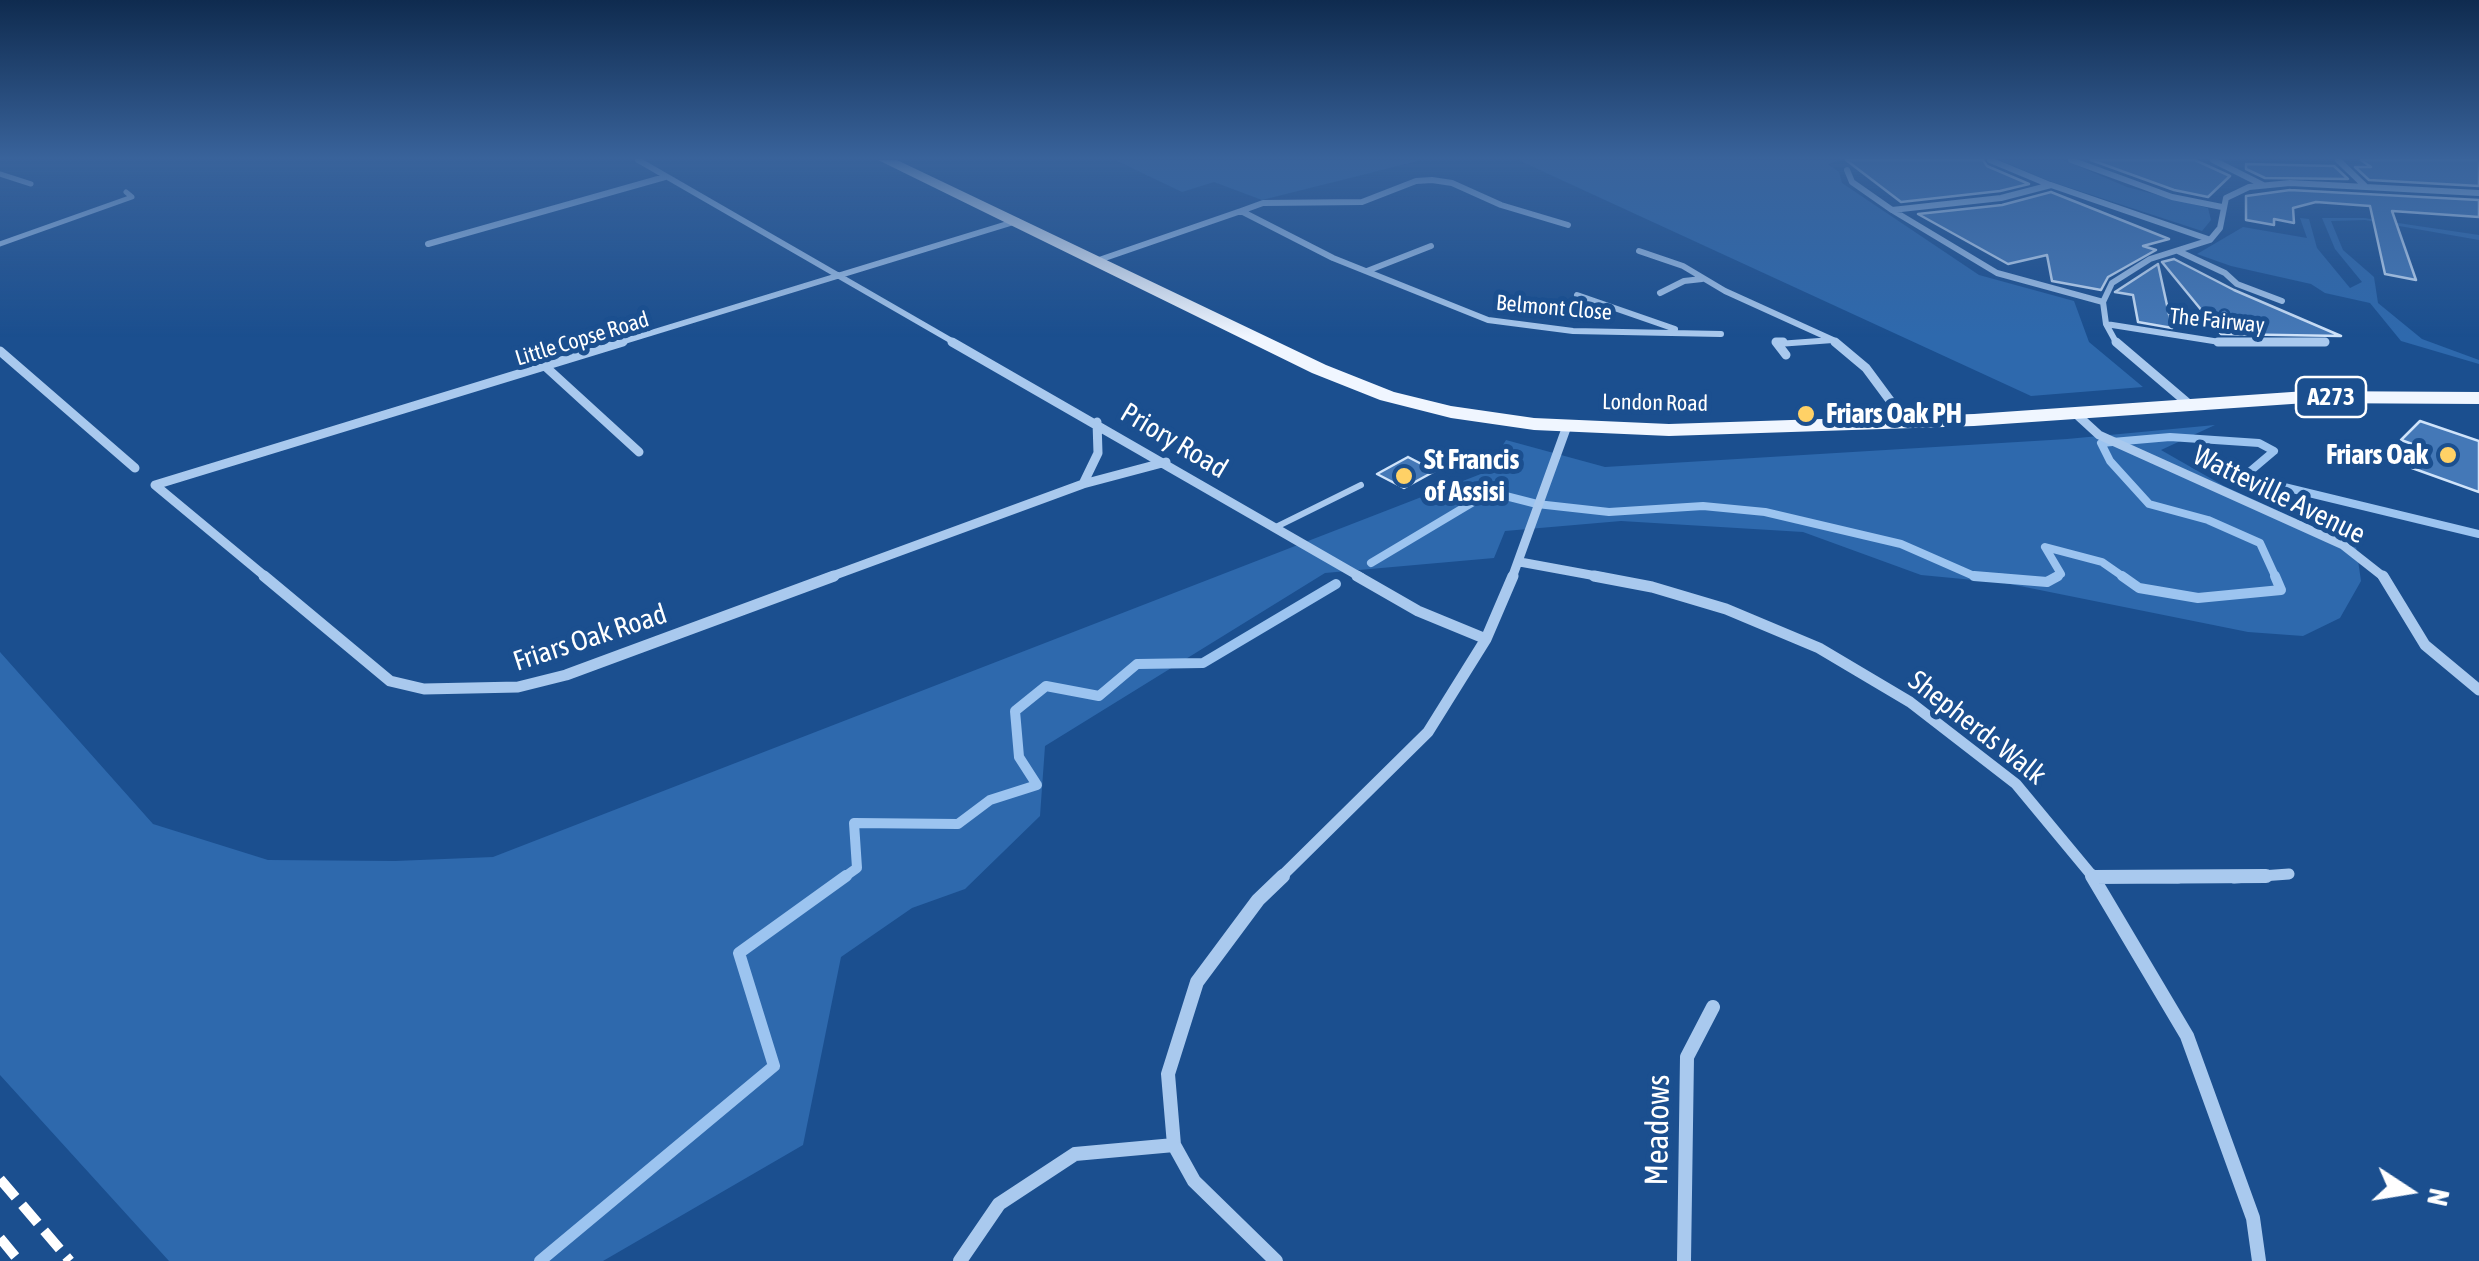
<!DOCTYPE html>
<style>
body{margin:0}
#map{position:relative;width:2479px;height:1261px;overflow:hidden;background:#1b4f8f;font-family:"Asap Condensed",sans-serif}
canvas{display:block}
.north{position:absolute;left:2359px;top:1141px;width:100px;height:100px;-webkit-text-stroke:8px #1b4f8f;paint-order:stroke;rotate:102deg;font-size:28px;font-weight:700;line-height:40px;text-align:center;color:#fff}
.north::after{content:'';display:block;margin:auto;width:35px;height:45px;background:#fff;clip-path:polygon(50% 0,100% 100%,50% 72%,0 100%)}
</style>
<div id="map">
<canvas width="2479" height="1261"></canvas>
<div class="north">N</div>
</div>
<script>
const ctx = document.querySelector('canvas').getContext('2d');
ctx.lineJoin = 'round';
function fill(path, color) { ctx.fillStyle = color; ctx.fill(path, 'evenodd'); }
const toPath = rows => new Path2D(rows.map(r => 'M' + r).join(''));
function strokePath(path, color, width, dash) { ctx.strokeStyle = color; ctx.lineWidth = width; ctx.lineCap = dash ? 'butt' : 'round'; ctx.setLineDash(dash || []); ctx.stroke(path); }
function drawText(font, color, halo, rows, align = 'center') {
  ctx.font = font + ' "Asap Condensed",sans-serif'; ctx.lineWidth = 10; ctx.setLineDash([]); ctx.textBaseline = 'middle'; ctx.strokeStyle = halo; ctx.fillStyle = color; for (const [text, x, y, turn = 0] of rows) {
    ctx.save(); ctx.translate(x, y); ctx.rotate((+turn || 0) * Math.PI / 180); ctx.textAlign = isNaN(turn) ? turn : align; if (halo) ctx.strokeText(text, 0, 0); ctx.fillText(text, 0, 0); ctx.restore();
  }
}
fill(toPath([
 [1115,160,1422,160,1262,200,1214,182,1182,192],
 [1518,160,1841,160,1828,164,1839,172,1842,183,1979,275,2074,301,2089,342,2143,387,2031,396],
 [1999,160,2064,160,2127,187,2208,208,2211,220,2202,231,2049,181],
 [2300,218,2309,219,2317,248,2350,288,2362,282,2335,249,2322,218,2364,218,2479,235,2479,240,2365,220,2331,221,2343,250,2374,277,2378,303,2422,339,2479,360,2479,364,2401,341,2370,303,2325,293,2311,284,2231,266,2197,254,2243,227,2307,238],
 [2215,425,2161,450,2224,486,2356,546,2361,581,2340,618,2303,636,2248,632,2005,583,1921,575,1803,532,1621,521,1505,531,1494,558,1325,573,1045,746,1040,816,965,889,912,908,841,957,803,1145,603,1261,169,1261,0,1075,0,652,153,824,268,860,395,861,493,857,1486,472,1506,440,1605,467,2067,439]
]), '#2e69ad');
strokePath(toPath([
 [1371,563,1490,492,1537,504,1609,512,1703,506,1765,512,1901,544,1974,576,2004,578],
 [2053,578,2061,574,2045,547,2102,562,2125,578],
 [2276,578,2260,543,2208,520,2149,504,2110,461,2101,443,2170,437,2259,443,2274,451,2248,473,2251,479,2479,534]
]), '#9cc4f0', 8);
strokePath(toPath([
 [1974,576,2047,582,2058,576],
 [2122,576,2139,588,2198,598,2281,590,2275,576],
 [843,878,857,868,854,823,958,824,990,800,1037,785,1019,757,1015,711,1046,686,1099,696,1137,664,1203,663,1336,584]
]), '#9cc4f0', 10);
strokePath(toPath([
 [540,1261,774,1066,739,953,846,876]
]), '#9cc4f0', 12);
const building = toPath([
 [1846,160,1983,160,1987,166,2029,184,2000,191,1901,202,1846,160],
 [2091,160,2195,160,2230,176,2208,197,2174,190,2091,160],
 [2361,160,2479,160,2479,186,2369,180,2355,167,2371,167,2361,160],
 [2246,164,2334,166,2348,179,2265,178,2246,169,2246,164],
 [2290,190,2479,200,2479,217,2392,211,2416,280,2385,274,2370,206,2316,202,2293,208,2294,223,2274,219,2274,225,2246,220,2246,196,2290,190],
 [2051,192,2169,239,2143,246,2156,250,2108,277,2101,290,2052,281,2047,255,2008,264,1918,214,2002,205,2051,192],
 [2174,259,2234,290,2341,336,2221,334,2162,262,2174,259],
 [2158,264,2172,328,2138,322,2133,295,2115,292,2158,264],
 [2420,421,2479,441,2479,492,2412,468,2429,450,2401,440,2420,421],
 [1408,457,1435,471,1404,488,1377,474,1408,457]
]);
fill(building, '#4478b7');
strokePath(building, '#cfe3fa', 2.5);
strokePath(toPath([
 [0,174,31,184],
 [0,244,132,197,126,192]
]), '#a9c9ee', 5);
strokePath(toPath([
 [1274,528,1361,485]
]), '#a9c9ee', 6);
strokePath(toPath([
 [638,160,957,344],
 [1990,160,2050,185],
 [2071,160,2172,197,2222,207],
 [2213,160,2263,185],
 [2338,160,2365,186],
 [1847,170,1852,182,1892,210],
 [1241,211,1263,203,1362,202,1416,181,1432,180,1452,183,1501,205,1568,225],
 [428,244,665,177],
 [1639,251,1683,266,1725,291,1833,340],
 [2178,251,2225,273,2237,284,2282,301],
 [1099,260,1241,211,1333,258,1488,320,1573,331,1721,334],
 [1367,271,1431,246],
 [1660,293,1684,281,1702,279],
 [1577,295,1675,329],
 [2103,302,1997,273,1892,210,2001,198,2051,185,2208,239],
 [2106,324,2226,343,2325,342],
 [615,344,1017,221],
 [1778,344,1833,340,1838,344],
 [2117,344,2106,324,2103,302,2112,283,2150,259,2210,240,2220,228,2226,198,2249,187,2290,183,2479,193]
]), '#a9c9ee', 6);
strokePath(toPath([
 [952,342,1362,578],
 [1783,342,1776,342,1786,355],
 [1835,342,1866,368,1906,422],
 [2116,342,2190,405],
 [2218,342,2325,342],
 [0,351,135,468],
 [547,368,639,452],
 [2075,413,2099,435,2343,545,2385,578],
 [1083,484,1098,453,1097,422],
 [155,485,267,578],
 [155,485,623,342],
 [1520,562,1607,578],
 [827,578,1083,484,1166,462],
 [1512,578,1567,426]
]), '#a9c9ee', 9);
strokePath(toPath([
 [264,576,390,681,424,689,518,687,566,675,834,576],
 [1357,576,1418,611,1486,639],
 [1594,576,1652,587,1726,609,1819,648,1910,702,2016,784,2094,878],
 [2383,576,2425,645,2479,690],
 [2093,877,2178,878],
 [1280,878,1428,732,1486,639,1513,576],
 [2234,878,2289,874]
]), '#a9c9ee', 11);
strokePath(toPath([
 [2092,876,2187,1036,2253,1218,2259,1261],
 [2093,877,2266,876],
 [960,1261,999,1204,1075,1154,1174,1145],
 [1276,1261,1194,1181,1174,1145,1168,1074,1197,982,1258,900,1283,876],
 [1684,1261,1687,1057,1713,1007]
]), '#a9c9ee', 14);
fill(toPath([
 [878,160,897,160,1326,365,1394,392,1451,406,1534,418,1669,424,1974,414,2306,391,2479,392,2479,404,2306,403,1974,426,1669,436,1534,430,1451,418,1380,400,1312,373,878,160]
]), '#f0f6ff');
strokePath(toPath([
 [0,1179,70,1261],
 [0,1238,19,1261]
]), '#fff', 10, [24, 10]);
const sky = ctx.createLinearGradient(0, 0, 0, 337);
sky.addColorStop(0, '#0f2b4f');
sky.addColorStop(0.47, '#39639b');
sky.addColorStop(1, '#39639b00');
ctx.fillStyle = sky;
ctx.fillRect(0, 0, 2479, 337);
for (const [x, y, r, color] of [
 [1806,414,10,"#ffd166"],
 [2448,455,10,"#ffd166"],
 [1404,476,10,"#ffd166"]
]) { const dot = new Path2D(); dot.arc(x, y, r, 0, 2 * Math.PI); ctx.fillStyle = color; ctx.fill(dot); strokePath(dot, '#1b4f8f', 4); }
drawText('22px', '#fff', '#1b4f8f', [
 ["Belmont Close",1554,308,5],
 ["The Fairway",2217,321,6],
 ["Little Copse Road",582,339,-17],
 ["London Road",1655,403,1]
]);
for (const [x, y, w] of [
 [2331,397,70]
]) { const box = new Path2D(); box.roundRect(x - w / 2, y - 20, w, 40, 8); ctx.fillStyle = '#1b4f8f'; ctx.fill(box); strokePath(box, '#fff', 2.5); }
drawText('bold 25px', '#fff', null, [
 ["A273",2331,397]
]);
drawText('bold 28px', '#fff', '#1b4f8f', [
 ["Friars Oak PH",1826,414],
 ["Friars Oak",2428,455,"right"],
 ["St Francis",1424,460],
 ["of Assisi",1424,492]
], 'left');
drawText('28px', '#fff', '#1b4f8f', [
 ["Priory Road",1174,441,31],
 ["Watteville Avenue",2279,495,26],
 ["Friars Oak Road",590,638,-18],
 ["Shepherds Walk",1977,728,38]
]);
drawText('32px', '#fff', '#1b4f8f', [
 ["Meadows",1658,1130,-89]
]);
</script>
